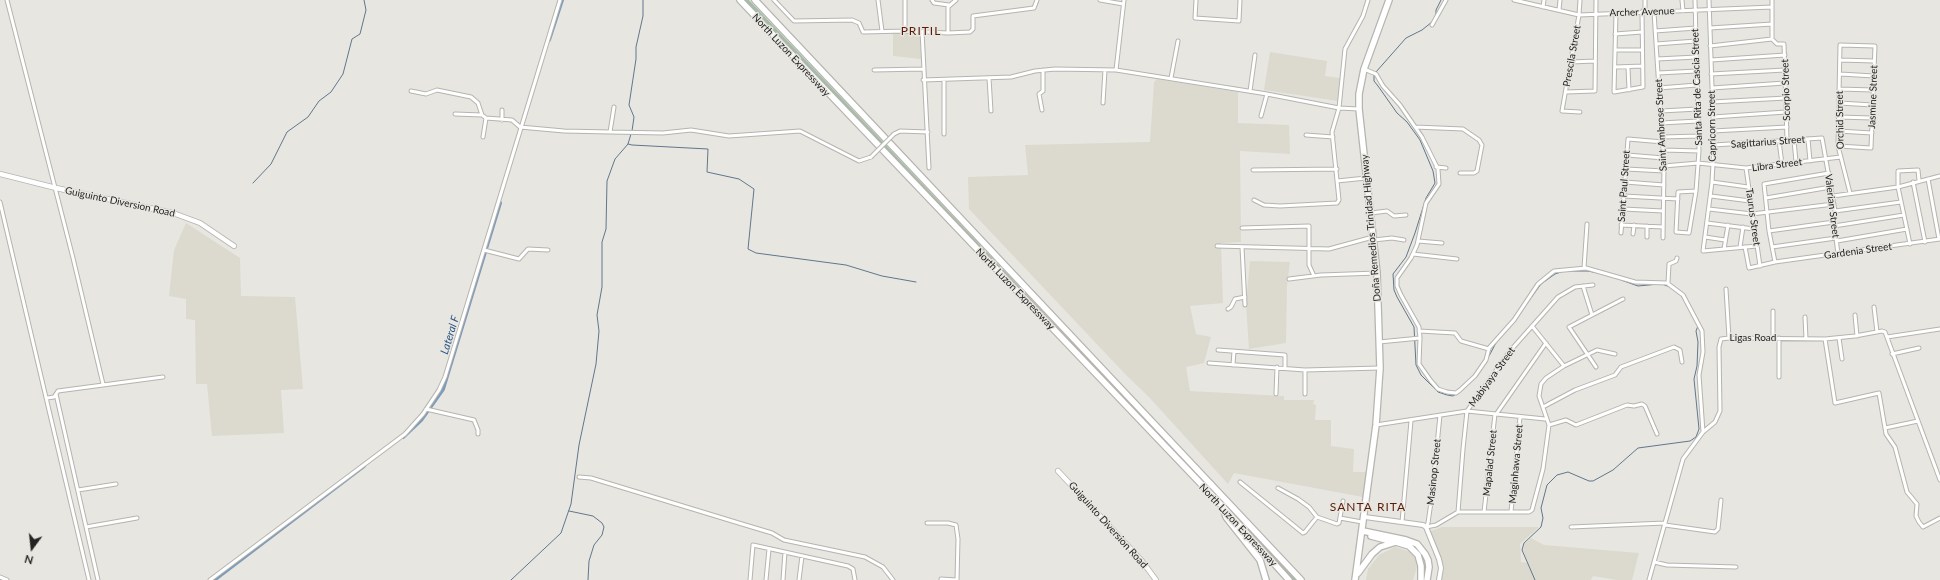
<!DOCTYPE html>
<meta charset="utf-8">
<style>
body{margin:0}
#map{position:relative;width:1940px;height:580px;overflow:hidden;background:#e7e6e1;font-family:Lato,sans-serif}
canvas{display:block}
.north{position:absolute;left:12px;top:528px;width:40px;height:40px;-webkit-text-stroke:3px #e7e6e1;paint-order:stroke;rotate:195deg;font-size:11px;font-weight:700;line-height:16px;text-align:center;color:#232321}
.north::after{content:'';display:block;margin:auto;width:14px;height:18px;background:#232321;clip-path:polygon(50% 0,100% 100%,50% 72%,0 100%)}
</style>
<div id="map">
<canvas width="1940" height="580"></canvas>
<div class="north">N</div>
</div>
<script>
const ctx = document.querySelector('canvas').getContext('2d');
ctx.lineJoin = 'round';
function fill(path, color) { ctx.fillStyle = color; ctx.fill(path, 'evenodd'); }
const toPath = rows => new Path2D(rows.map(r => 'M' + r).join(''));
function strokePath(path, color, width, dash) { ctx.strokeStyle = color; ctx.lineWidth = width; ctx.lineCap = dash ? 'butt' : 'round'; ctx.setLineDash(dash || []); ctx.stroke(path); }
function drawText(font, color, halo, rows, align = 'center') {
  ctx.font = font + ' Lato,sans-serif'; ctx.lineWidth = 3; ctx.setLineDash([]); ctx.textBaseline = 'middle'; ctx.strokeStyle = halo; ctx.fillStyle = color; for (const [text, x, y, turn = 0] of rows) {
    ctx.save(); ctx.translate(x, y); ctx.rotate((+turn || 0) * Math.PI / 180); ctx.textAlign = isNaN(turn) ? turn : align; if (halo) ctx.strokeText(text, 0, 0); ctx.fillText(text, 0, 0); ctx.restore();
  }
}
fill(toPath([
 [893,33,920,34,921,59,893,56],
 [1270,52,1327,61,1325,76,1340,78,1338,101,1264,90],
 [1157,79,1238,92,1238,123,1289,125,1290,154,1240,151,1241,242,1221,243,1223,303,1190,306,1196,334,1211,337,1204,363,1186,367,1190,391,1284,396,1284,400,1314,400,1313,404,1316,405,1315,420,1331,420,1331,446,1354,449,1353,472,1367,472,1363,497,1234,473,1228,484,1148,396,1127,376,969,209,968,177,1028,175,1025,145,1150,142,1154,82],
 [186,223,240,258,241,296,295,297,303,389,281,390,284,433,212,436,207,384,196,384,195,320,186,319,186,299,169,296,174,250],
 [1250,261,1290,262,1287,286,1286,343,1249,349,1246,304],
 [1442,527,1539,527,1520,544,1521,562,1528,563,1523,550,1525,543,1531,538,1544,545,1639,553,1632,580,1617,580,1593,576,1591,580,1441,580,1444,569,1442,561,1432,538,1431,531],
 [1395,547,1411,552,1415,558,1417,567,1413,580,1366,580,1368,569,1379,555]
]), '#dcdace');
fill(toPath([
 [743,0,749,0,1296,580,1291,580]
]), '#a3bda7');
strokePath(toPath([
 [1436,16,1436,10,1441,0],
 [1376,72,1406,38,1422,30,1432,22],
 [1374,74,1374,81,1378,86,1397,113,1407,122,1420,140,1433,171,1435,183,1426,198,1415,233,1406,257,1393,274,1394,290,1397,297,1414,327,1416,365,1421,375,1438,392,1447,395,1453,396,1458,393],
 [632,131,634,117,629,105,636,59,636,47,643,16,643,0],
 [628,144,632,145,708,149,707,172,739,179,754,189,748,249,756,253,846,265,882,276,916,282],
 [253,183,271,164,287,132,308,117,319,101,331,92,343,74,352,39,360,34,366,10,364,0],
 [1570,271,1588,271,1603,274],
 [1621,280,1638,286,1659,284],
 [1662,284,1670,287],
 [1681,295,1690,311],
 [1523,309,1541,284,1555,274,1561,272],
 [1489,356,1497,341],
 [1467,386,1479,372],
 [569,511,593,516,602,523,604,527,602,535,594,545,589,561,588,580],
 [511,580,561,533,571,504,579,445,596,364,599,331,597,315,602,287,602,242,606,229,607,181,615,159,628,144,631,134],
 [1535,580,1522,550,1524,543,1541,527,1543,518,1541,508,1547,485,1557,475,1568,472,1589,481,1593,481,1613,470,1638,448,1690,441,1696,437,1699,429,1694,379,1697,366,1698,342,1696,331,1698,326]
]), '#61768c', 1);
strokePath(toPath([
 [549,40,562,0],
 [403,437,421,420,443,389,500,203],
 [214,580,364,466]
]), '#7c9aba', 4);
const street = toPath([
 [7,0,73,258,103,384],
 [774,0,794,21,852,20,859,23,863,32,905,31,948,33,970,32,973,29,973,16,1034,8,1037,0],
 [878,0,882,31],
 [905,0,905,31],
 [932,0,934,3,949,5],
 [1100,0,1123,4],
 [1196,0,1195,18,1239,21,1240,0],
 [1514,0,1579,15,1772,7],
 [1580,0,1579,15,1562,111,1580,112],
 [1682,0,1683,11],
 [1695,0,1699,151,1696,191,1689,233,1676,232,1678,192,1696,191],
 [1709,0,1714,145,1712,182,1703,251,1757,246],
 [1772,0,1772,39,1777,44,1784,44,1787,140],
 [1543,7,1544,0],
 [1559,10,1560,0],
 [1654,12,1664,166,1663,238],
 [1616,13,1614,92,1643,87,1642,12,1645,8,1645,0],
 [1432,25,1446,0],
 [1710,28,1772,24],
 [922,31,929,168],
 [1655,31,1696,28],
 [948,33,948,7,956,0],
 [1615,34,1642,32],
 [1656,44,1696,41],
 [1710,46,1772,39],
 [1615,50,1642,50],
 [1657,59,1697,57],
 [1711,60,1785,55],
 [1840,60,1874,61],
 [1571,62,1595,61],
 [1615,67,1643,66],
 [1628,67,1629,90],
 [1364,69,1376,74,1383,86,1400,105,1422,137,1438,169,1439,184,1426,203,1417,245,1411,258,1397,278,1397,286,1401,295,1419,327,1420,338,1419,364,1431,381,1438,389,1447,392,1456,393,1460,390,1475,376,1486,360,1489,348,1514,320,1538,284,1554,271,1586,268,1635,282,1667,283,1683,295,1702,331,1703,352,1699,375,1703,432],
 [874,70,923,69],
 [1116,70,1124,0],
 [1658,73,1697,71],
 [1711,74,1785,70],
 [1840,74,1874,76],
 [989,78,991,111],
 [1171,78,1178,41],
 [923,80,1011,77,1035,71,1055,69,1116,70,1267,94,1339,108,1359,109],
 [944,80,944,134],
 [1659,88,1697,85],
 [1712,88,1785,83],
 [1839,89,1873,90],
 [411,91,426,94,437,90,471,97,478,103,482,115,486,118,512,120,520,127,564,131,610,132,663,133,691,130,729,136,800,131,859,161,871,157],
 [1250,91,1255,55],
 [1566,92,1595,91,1596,0],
 [1712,102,1786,98],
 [1103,103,1105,70],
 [1839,103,1873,105],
 [502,110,502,120],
 [1042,110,1039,94,1043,91,1043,70],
 [1661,111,1698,109],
 [455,114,482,115],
 [1261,116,1267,94],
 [1713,117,1786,112],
 [1838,117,1872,118],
 [1661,123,1698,121],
 [1415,127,1463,129,1479,140,1482,145,1477,171,1474,173,1460,173],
 [1713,131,1787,127],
 [1838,131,1872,133],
 [610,132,614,107],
 [894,134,900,131,928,132],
 [1306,135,1333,137],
 [483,137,486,118],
 [1662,137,1699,136],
 [1808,139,1810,161],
 [1794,140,1796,162],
 [1779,141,1782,164],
 [1714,145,1822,138,1835,211,1834,222,1838,254],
 [1838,146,1871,148,1875,46,1840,45,1838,146,1850,193],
 [1663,150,1699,151],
 [1627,155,1664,158],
 [1664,166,1698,163,1746,168,1841,157],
 [1436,167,1446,168],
 [1746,168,1760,266],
 [1626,169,1664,171],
 [1253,170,1337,169],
 [1928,179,1939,239],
 [1337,181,1366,178],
 [1625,182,1664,185],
 [1712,182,1748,187],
 [1913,182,1925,242],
 [1624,196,1678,199],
 [1711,196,1750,201],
 [1833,196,1898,187,1940,176],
 [1766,198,1831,187],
 [1254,200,1264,205,1280,206,1337,203,1339,200,1332,132,1339,108,1345,49,1363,16,1368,0],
 [0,202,89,580],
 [1623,209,1663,211],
 [1709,209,1752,214,1834,204],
 [1835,211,1901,202],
 [1371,213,1387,211,1394,216,1406,215],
 [1707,223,1754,229],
 [1621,225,1663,227],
 [1834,226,1904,215],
 [1242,228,1309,226,1309,265,1314,276],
 [1769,231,1834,222],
 [1621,233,1628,139,1663,142],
 [1633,234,1634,225],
 [1647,237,1647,226],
 [1705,237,1725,240],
 [1374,240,1392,238,1404,240],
 [1418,241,1442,243],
 [1837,241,1907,229],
 [1910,244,1898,187,1898,171,1918,170,1919,180],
 [1217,246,1329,249,1373,237],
 [1242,247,1245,305],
 [1740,247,1743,227],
 [1745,247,1749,268,1775,262,1940,239],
 [1772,247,1836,238],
 [1724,249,1728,225],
 [484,250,519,259,528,249,548,250],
 [1413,254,1457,259],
 [1775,262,1769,231,1764,184,1829,173],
 [1584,268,1587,224],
 [1289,279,1321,275,1377,273],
 [1668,283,1669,264,1676,261,1677,258],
 [1583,286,1592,315],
 [1726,289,1729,338],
 [1874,307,1877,332],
 [1228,309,1231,307,1235,299,1245,297],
 [1773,311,1773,338],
 [1855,315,1857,336],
 [1805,317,1806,339],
 [1532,326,1564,366],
 [1419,331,1455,333,1461,341,1489,349],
 [1887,337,1940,329],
 [1779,338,1779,377],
 [1839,338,1842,359],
 [1825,339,1835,403,1879,393,1886,434,1895,447,1907,492,1917,504,1916,516,1919,522,1923,527,1940,518],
 [1379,342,1420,338],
 [1218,350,1285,355,1285,368],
 [1892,354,1919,348],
 [1209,363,1305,370,1380,368],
 [1233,365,1234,351],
 [1596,367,1569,327,1623,299],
 [56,394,98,580],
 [1276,394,1277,367],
 [1305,394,1305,370],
 [47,398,54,397,58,391,163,377],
 [1543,407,1575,390,1615,375,1621,367,1674,347,1680,350,1682,362],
 [426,409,474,420,478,430,478,434],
 [1497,413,1546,343],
 [1376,425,1467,411,1545,419],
 [1549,425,1566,420,1576,425,1627,405,1634,406,1642,404,1645,406,1657,434],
 [1885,428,1918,421],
 [579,477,591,478,742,524,772,533,784,540,865,557,883,567,893,580],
 [1240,482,1303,533,1305,532,1317,517,1337,524,1339,523,1343,501],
 [1278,488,1298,499,1309,507,1317,517],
 [78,490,116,484],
 [1458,512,1463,449,1467,411,1510,351,1558,297,1575,287,1593,285],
 [1484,512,1495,414],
 [1511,512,1520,417],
 [1340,518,1362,522],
 [1402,522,1411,421],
 [927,523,948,523,956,525,958,539,957,580],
 [1665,525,1715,532,1718,529,1721,500],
 [86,527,137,518],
 [1426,527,1436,525,1458,512,1529,512,1532,510,1543,469,1549,425,1539,396,1541,384,1546,378,1564,366,1597,350,1615,354],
 [1426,527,1428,523,1432,495,1440,415],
 [1571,527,1665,523],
 [1654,562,1667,565,1736,567],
 [0,577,7,580],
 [941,579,957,580],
 [210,580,405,434,423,414,439,390,445,377,560,0],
 [750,580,753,545,848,566,853,569,855,580],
 [766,580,769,549],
 [783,580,785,552],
 [799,580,802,556],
 [1649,580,1683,459,1703,432,1715,422,1720,411,1719,347,1721,339,1729,338,1825,339,1855,336,1882,331,1885,332,1940,480]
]);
const secondary = toPath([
 [1365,517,1423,525,1426,527,1439,559,1441,568,1439,580]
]);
const primary = toPath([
 [0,174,56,188,173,213,200,223,234,246],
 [1058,471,1142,561,1156,580]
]);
const highway = toPath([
 [740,0,1224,508,1289,580],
 [755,0,1301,580],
 [1224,511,1226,517,1260,560,1266,580],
 [1363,531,1406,540,1417,544,1425,554,1428,560,1429,567,1427,580],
 [1371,536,1394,542],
 [1358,573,1372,554,1380,547,1396,542,1409,546,1418,555,1421,566,1421,580],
 [1355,580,1376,425,1380,368,1377,273,1359,109,1359,94,1364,69,1389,0]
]);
strokePath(street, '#b5b4af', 5);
strokePath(secondary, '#b5b4af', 6);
strokePath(primary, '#b5b4af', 6);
strokePath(highway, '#b5b4af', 8);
strokePath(street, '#fff', 3);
strokePath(secondary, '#fff', 4);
strokePath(primary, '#fff', 4.5);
strokePath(highway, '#fff', 5.5);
const streetBridge = toPath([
 [871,157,894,134]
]);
strokePath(streetBridge, '#b5b4af', 5, []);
strokePath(streetBridge, '#fff', 3);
drawText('10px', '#232321', '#e7e6e1', [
 ["Archer Avenue",1642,12,-2],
 ["North Luzon Expressway",791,55,47],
 ["Prescila Street",1572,56,-80],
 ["Santa Rita de Cascia Street",1697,87,-92],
 ["Scorpio Street",1786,90,-92],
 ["Jasmine Street",1873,97,-88],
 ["Orchid Street",1840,120,-91],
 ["Saint Ambrose Street",1661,125,-93],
 ["Capricorn Street",1712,126,-91],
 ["Sagittarius Street",1768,142,-4],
 ["Libra Street",1777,165,-7],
 ["Saint Paul Street",1624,186,-86],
 ["Guiguinto Diversion Road",120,202,12],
 ["Valerian Street",1832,206,83],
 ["Taurus Street",1753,217,82],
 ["Doña Remedios Trinidad Highway",1371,228,-95],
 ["Gardenia Street",1858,251,-8],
 ["North Luzon Expressway",1015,289,46],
 ["Ligas Road",1753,338],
 ["Mabiyaya Street",1492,377,-54],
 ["Mapalad Street",1490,463,-84],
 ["Maginhawa Street",1516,464,-85],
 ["Masinop Street",1434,472,-84],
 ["Guiguinto Diversion Road",1108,525,48],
 ["North Luzon Expressway",1238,525,47]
]);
drawText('italic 11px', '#2a5582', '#e7e6e1', [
 ["Lateral F",450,335,-73]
]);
ctx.letterSpacing = '1px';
drawText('12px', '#5d1b06', '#e7e6e1', [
 ["PRITIL",921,31],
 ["SANTA RITA",1368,507]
]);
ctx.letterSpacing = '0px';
</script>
